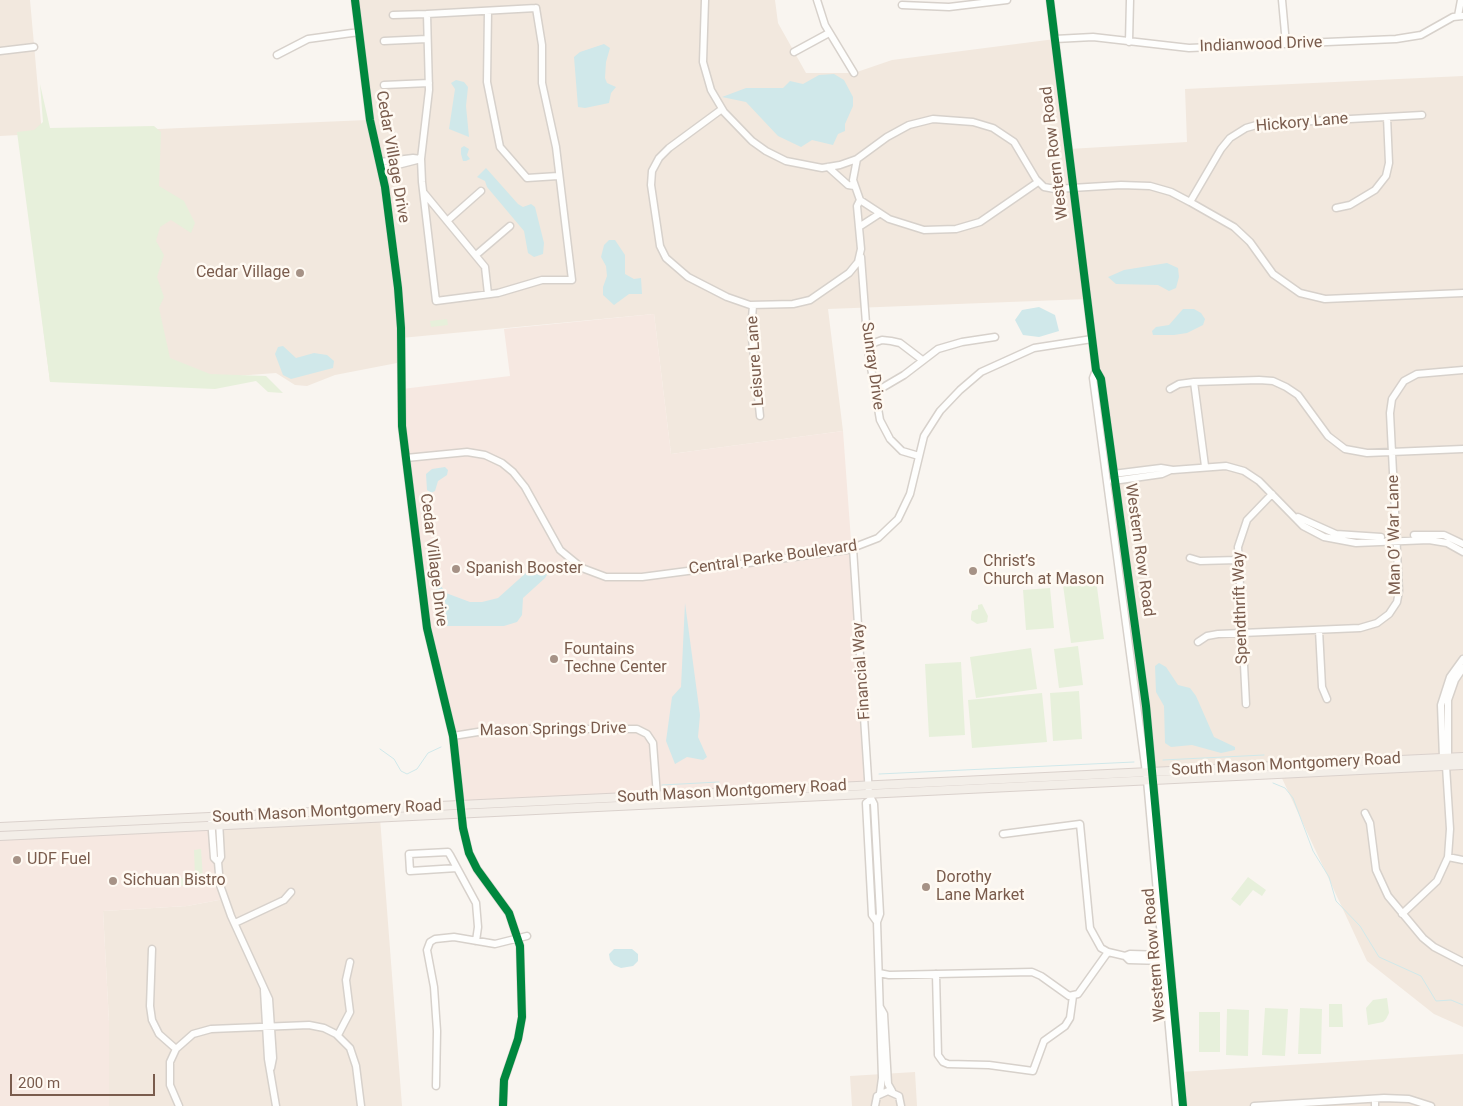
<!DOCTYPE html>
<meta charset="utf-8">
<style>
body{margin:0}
#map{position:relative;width:1463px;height:1106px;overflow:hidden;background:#f9f5f0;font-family:Roboto,sans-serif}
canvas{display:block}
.scale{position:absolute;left:10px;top:1074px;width:145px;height:22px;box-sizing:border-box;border:2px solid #7a5c4d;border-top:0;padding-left:6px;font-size:15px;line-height:18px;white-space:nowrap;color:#7a5c4d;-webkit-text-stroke:4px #fffaf3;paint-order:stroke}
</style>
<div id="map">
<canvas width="1463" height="1106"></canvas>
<div class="scale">200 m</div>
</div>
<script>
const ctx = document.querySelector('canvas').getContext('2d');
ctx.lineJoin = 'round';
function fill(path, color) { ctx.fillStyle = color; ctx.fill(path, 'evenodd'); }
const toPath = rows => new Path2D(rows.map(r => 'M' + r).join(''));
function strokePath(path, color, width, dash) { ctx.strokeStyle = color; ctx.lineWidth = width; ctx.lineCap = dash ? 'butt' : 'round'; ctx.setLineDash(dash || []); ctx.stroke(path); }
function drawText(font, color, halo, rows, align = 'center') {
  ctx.font = font + ' Roboto,sans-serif'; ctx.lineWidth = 5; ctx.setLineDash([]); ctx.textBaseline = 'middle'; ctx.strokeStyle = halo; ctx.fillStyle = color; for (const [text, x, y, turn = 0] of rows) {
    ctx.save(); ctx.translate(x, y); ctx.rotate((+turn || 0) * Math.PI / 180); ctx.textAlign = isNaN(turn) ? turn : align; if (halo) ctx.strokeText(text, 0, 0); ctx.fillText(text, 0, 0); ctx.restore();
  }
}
fill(toPath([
 [0,0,30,0,42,134,367,120,381,182,398,322,397,363,335,375,307,386,295,385,276,373,154,382,50,382,19,135,0,136],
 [355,0,775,0,778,23,806,73,854,73,892,60,1055,39,1069,149,1187,142,1185,89,1463,76,1463,757,1154,772,1101,379,1096,370,1087,299,828,309,843,431,671,454,654,314,401,338,385,187,372,131],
 [1463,765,1463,1027,1434,1014,1367,961,1280,774],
 [380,818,402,1106,109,1106,109,1022,103,911,187,906,224,899,212,826],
 [1463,1054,1463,1106,1183,1106,1180,1072],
 [915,1072,917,1106,852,1106,850,1076]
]), '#f2e8de');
fill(toPath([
 [654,314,671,454,843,431,869,786,462,805,456,752,432,649,406,458,402,389,510,376,504,329],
 [39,826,39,833,212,826,224,899,187,906,103,911,109,1022,109,1106,0,1106,0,827]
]), '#f6e8e1');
fill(toPath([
 [40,84,50,128,154,126,161,132,159,186,184,201,195,223,191,233,171,220,160,227,156,241,164,255,157,277,164,297,159,308,170,358,210,374,266,376,283,393,268,392,256,381,215,389,50,382,17,132,34,130,43,122],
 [447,319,448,325,431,327,430,321],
 [1096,580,1104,639,1071,643,1063,585],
 [1050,588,1054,628,1026,630,1023,590],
 [982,604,988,616,987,622,977,624,971,620,971,616,972,611,978,609,978,605],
 [1078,646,1083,685,1059,688,1054,649],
 [1031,648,1037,689,976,698,970,657],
 [961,662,965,735,929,737,925,664],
 [1079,691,1082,739,1053,741,1050,693],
 [1042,693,1047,742,972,748,968,700],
 [201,849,203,879,196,886,178,886,174,883,174,878,189,878,195,876,194,850],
 [1248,877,1266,890,1262,896,1253,890,1240,906,1231,899],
 [1387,998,1389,1013,1386,1019,1383,1022,1368,1025,1366,1008,1373,1000],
 [1329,1004,1342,1004,1343,1027,1329,1027],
 [1265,1008,1288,1009,1285,1056,1262,1055],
 [1300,1008,1322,1009,1321,1054,1298,1054],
 [1227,1009,1249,1010,1248,1056,1226,1055],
 [1199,1012,1220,1012,1220,1052,1199,1052]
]), '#e7f0db');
fill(toPath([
 [604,44,610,48,606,62,605,78,607,83,616,87,611,93,609,103,585,108,578,107,574,57,580,52],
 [834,74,844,80,853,97,853,106,845,124,845,131,838,134,833,145,812,140,801,147,778,136,746,102,722,97,746,88,783,88,790,81,803,84,819,75],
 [456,80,464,82,468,87,466,106,469,137,449,129,455,89,451,83],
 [464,146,469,149,467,155,470,159,466,161,463,161,461,154,461,148],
 [486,168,518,204,523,207,531,204,535,207,544,243,543,254,534,257,528,253,524,231,487,187,485,181,477,177],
 [609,240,615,240,625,255,625,274,634,279,641,278,642,294,629,294,614,305,603,295,603,287,607,276,606,266,601,257,604,245],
 [1167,263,1178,268,1179,277,1176,288,1169,291,1158,285,1116,284,1108,277,1124,270],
 [1039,307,1055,315,1059,331,1039,337,1023,335,1015,320,1022,310],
 [1183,309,1194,309,1201,313,1205,319,1203,325,1187,333,1174,335,1153,335,1152,331,1156,327,1169,325],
 [283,346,296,358,314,353,327,355,334,361,333,368,291,379,283,375,275,354,278,347],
 [445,467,448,470,447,475,438,481,435,491,431,493,427,490,426,474,432,469],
 [547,564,550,570,545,578,523,598,522,615,517,622,504,626,445,626,439,613,436,589,441,586,446,593,470,602,482,602,498,598,527,572,540,565],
 [685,603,700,715,698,737,707,757,703,760,687,757,675,764,666,741,672,697,681,687],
 [1159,663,1166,667,1178,685,1190,688,1196,696,1214,737,1235,747,1235,750,1221,753,1192,745,1171,747,1165,743,1164,706,1156,692,1155,666],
 [614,949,632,949,638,954,638,961,633,966,621,968,614,965,610,960,609,954]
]), '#d0e8ea');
strokePath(toPath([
 [380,749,394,759,401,771,407,774,417,769,428,753,441,747],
 [1163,760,1264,755],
 [879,774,1134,762],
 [1273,783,1285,788,1293,798,1313,851,1329,877,1336,901,1360,926,1379,957,1421,976,1436,1001,1451,1000,1463,1005],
 [662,785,719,782]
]), '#d0e8ea', 1);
const minor = toPath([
 [355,0,370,120,385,187,398,288,401,328,402,426,427,628,453,736,463,828,469,853,477,869,509,913,520,946,522,1017,518,1039,504,1080,503,1106],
 [705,0,703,62,711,90,724,112,752,141,766,151,786,161,822,168,840,165,857,159,887,137,909,125,933,119,973,122,993,128,1014,142,1036,179,1044,187,1055,189,1121,185,1150,186,1171,192,1190,202,1234,227,1250,242,1273,274,1300,293,1325,299,1463,293],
 [817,0,825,25,854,73],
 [1050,0,1096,370,1101,379,1146,706,1183,1106],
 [1282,0,1286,44],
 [902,5,949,7,1007,0],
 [536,8,542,45,542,83,556,147,572,280,542,280,498,293,436,301,422,182,421,159,429,90,427,14,536,8],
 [488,11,487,82,500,147,527,178,558,176],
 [393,15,427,14],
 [1458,16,1461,0],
 [1055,39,1093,37,1189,48,1396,39,1421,35,1453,17,1463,16],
 [384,41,427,39],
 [1129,42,1130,0],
 [0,51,34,47],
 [794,52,829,33],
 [277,55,308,39,359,32],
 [384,85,429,83],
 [722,109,669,148,659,158,652,171,651,185,660,246,666,258,688,277,727,297,750,305,793,304,810,300,849,273,858,262,861,249,857,206,860,200],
 [857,159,853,180,860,200,889,219,924,230,956,229,980,222,1038,182],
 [380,162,413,158,421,159],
 [828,167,848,185,854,186],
 [382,169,421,159],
 [424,193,485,267,488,294],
 [1190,202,1221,149,1230,138,1246,128,1260,124,1422,115],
 [1336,208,1350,205,1375,190,1386,176,1389,163,1387,117],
 [447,221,481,191],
 [859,227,879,214],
 [476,255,510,226],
 [861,257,868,350,880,420,890,439,902,451,919,456],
 [753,306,751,329,760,416],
 [868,345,882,340,891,341,900,343,921,359],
 [1096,370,1093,378,1147,780,1176,1106],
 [1194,382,1205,466],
 [1170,389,1179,384,1194,382,1259,380,1273,381,1286,387,1298,395,1328,436,1345,449,1367,453,1463,449],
 [875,392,904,375,938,349,962,342,995,337],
 [406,458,467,452,485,455,502,463,513,472,525,487,560,550,582,568,606,577,642,577,847,550,878,538,898,519,910,494,924,436,940,411,960,390,981,372,1034,348,1092,339],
 [1113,474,1161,468,1173,470,1226,466,1244,471,1259,481,1303,526,1324,537,1356,543,1429,540,1447,543,1463,552],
 [1113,481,1162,474,1171,470],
 [1298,517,1336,534,1381,537],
 [1414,535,1444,535,1463,544],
 [853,548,869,794,874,804,880,914,877,922,882,1078,880,1093],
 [1190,558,1200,561,1238,560],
 [1319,630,1322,687,1327,699],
 [1198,642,1207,636,1218,634,1360,628,1377,623,1389,614,1397,602,1399,591,1390,413,1392,399,1404,381,1417,374,1463,370],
 [1246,704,1238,547,1247,520,1272,494],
 [453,736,484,731,520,729,637,729,647,734,653,743,657,796],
 [1448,762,1448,700,1455,680,1463,668],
 [870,800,866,803,872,915,877,922],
 [1365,813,1370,823,1376,870,1388,896,1423,938,1434,947,1463,962],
 [211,818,214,858,218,862],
 [219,821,221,857,218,862,220,885,231,916,269,999,273,1058,271,1068],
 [1003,834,1080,824,1090,928,1101,948,1108,952],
 [1448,857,1463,860],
 [457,868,410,871,409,854,448,852,450,855,457,868,476,903,478,927,476,941],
 [1402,914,1437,881,1448,857,1450,829,1446,766,1443,758,1441,705,1450,677,1463,659],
 [235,923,284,900,291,892],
 [152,949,150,1006,152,1020,159,1034,176,1049],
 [1125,956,1130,954,1166,955],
 [879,973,889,975,1032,972,1041,976,1069,996,1078,994,1108,952,1125,956,1129,960,1165,961],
 [936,974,938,1055,943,1062,948,1064,989,1065,1033,1071,1044,1041,1065,1026,1070,1018,1073,996],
 [264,990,268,1059,276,1106],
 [880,1007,884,1014,888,1084,892,1091],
 [338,1035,350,1012,346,980,350,962],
 [436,1086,437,1031,434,987,427,950,430,942,435,939,454,937,495,944,527,936],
 [1375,1099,1375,1106],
 [179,1106,170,1085,170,1062,176,1049,193,1034,211,1029,309,1025,324,1028,336,1034,350,1048,356,1066,361,1106],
 [875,1106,877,1096,888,1091,899,1096,901,1106],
 [1254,1106,1384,1098,1409,1099,1431,1106]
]);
const major = toPath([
 [0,827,1463,757],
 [0,836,1463,765]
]);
strokePath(minor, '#d7d1cb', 9);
strokePath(major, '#dad1cc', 10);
strokePath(minor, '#fefefd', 6);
strokePath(major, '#f3eee8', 8);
strokePath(toPath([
 [355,0,370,120,385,187,398,288,401,328,402,426,427,628,453,736,463,828,469,853,477,869,509,913,520,946,522,1017,518,1039,504,1080,503,1106],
 [1050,0,1096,370,1101,379,1146,706,1183,1106]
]), '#00873e', 8);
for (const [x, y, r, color] of [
 [300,273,5,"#a69286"],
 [456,569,5,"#a69286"],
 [973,571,5,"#a69286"],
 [554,659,5,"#a69286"],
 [17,860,5,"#a69286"],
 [113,881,5,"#a69286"],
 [926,887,5,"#a69286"]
]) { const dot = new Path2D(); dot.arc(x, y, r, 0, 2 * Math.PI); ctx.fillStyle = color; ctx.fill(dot); strokePath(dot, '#fffaf3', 2); }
drawText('16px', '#7a5c4d', '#fffaf3', [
 ["Indianwood Drive",1261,45,-2],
 ["Hickory Lane",1302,123,-5],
 ["Western Row Road",1055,153,-97],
 ["Cedar Village Drive",392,157,80],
 ["Leisure Lane",756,361,-94],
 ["Sunray Drive",872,366,82],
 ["Man O’ War Lane",1395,535,-91],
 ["Western Row Road",1139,550,82],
 ["Central Parke Boulevard",773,558,-8],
 ["Cedar Village Drive",433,560,83],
 ["Spendthrift Way",1241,608,-92],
 ["Financial Way",862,671,-94],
 ["Mason Springs Drive",553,730,-1],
 ["South Mason Montgomery Road",1286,765,-3],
 ["South Mason Montgomery Road",732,792,-3],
 ["South Mason Montgomery Road",327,812,-3],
 ["Western Row Road",1155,955,-95]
]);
drawText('16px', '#7a5c4d', '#fffaf3', [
 ["Cedar Village",290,273,"right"],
 ["Christ’s",983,562],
 ["Church at Mason",983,580],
 ["Spanish Booster",466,569],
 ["Fountains",564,650],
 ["Techne Center",564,668],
 ["UDF Fuel",27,860],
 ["Dorothy",936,878],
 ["Lane Market",936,896],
 ["Sichuan Bistro",123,881]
], 'left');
</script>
